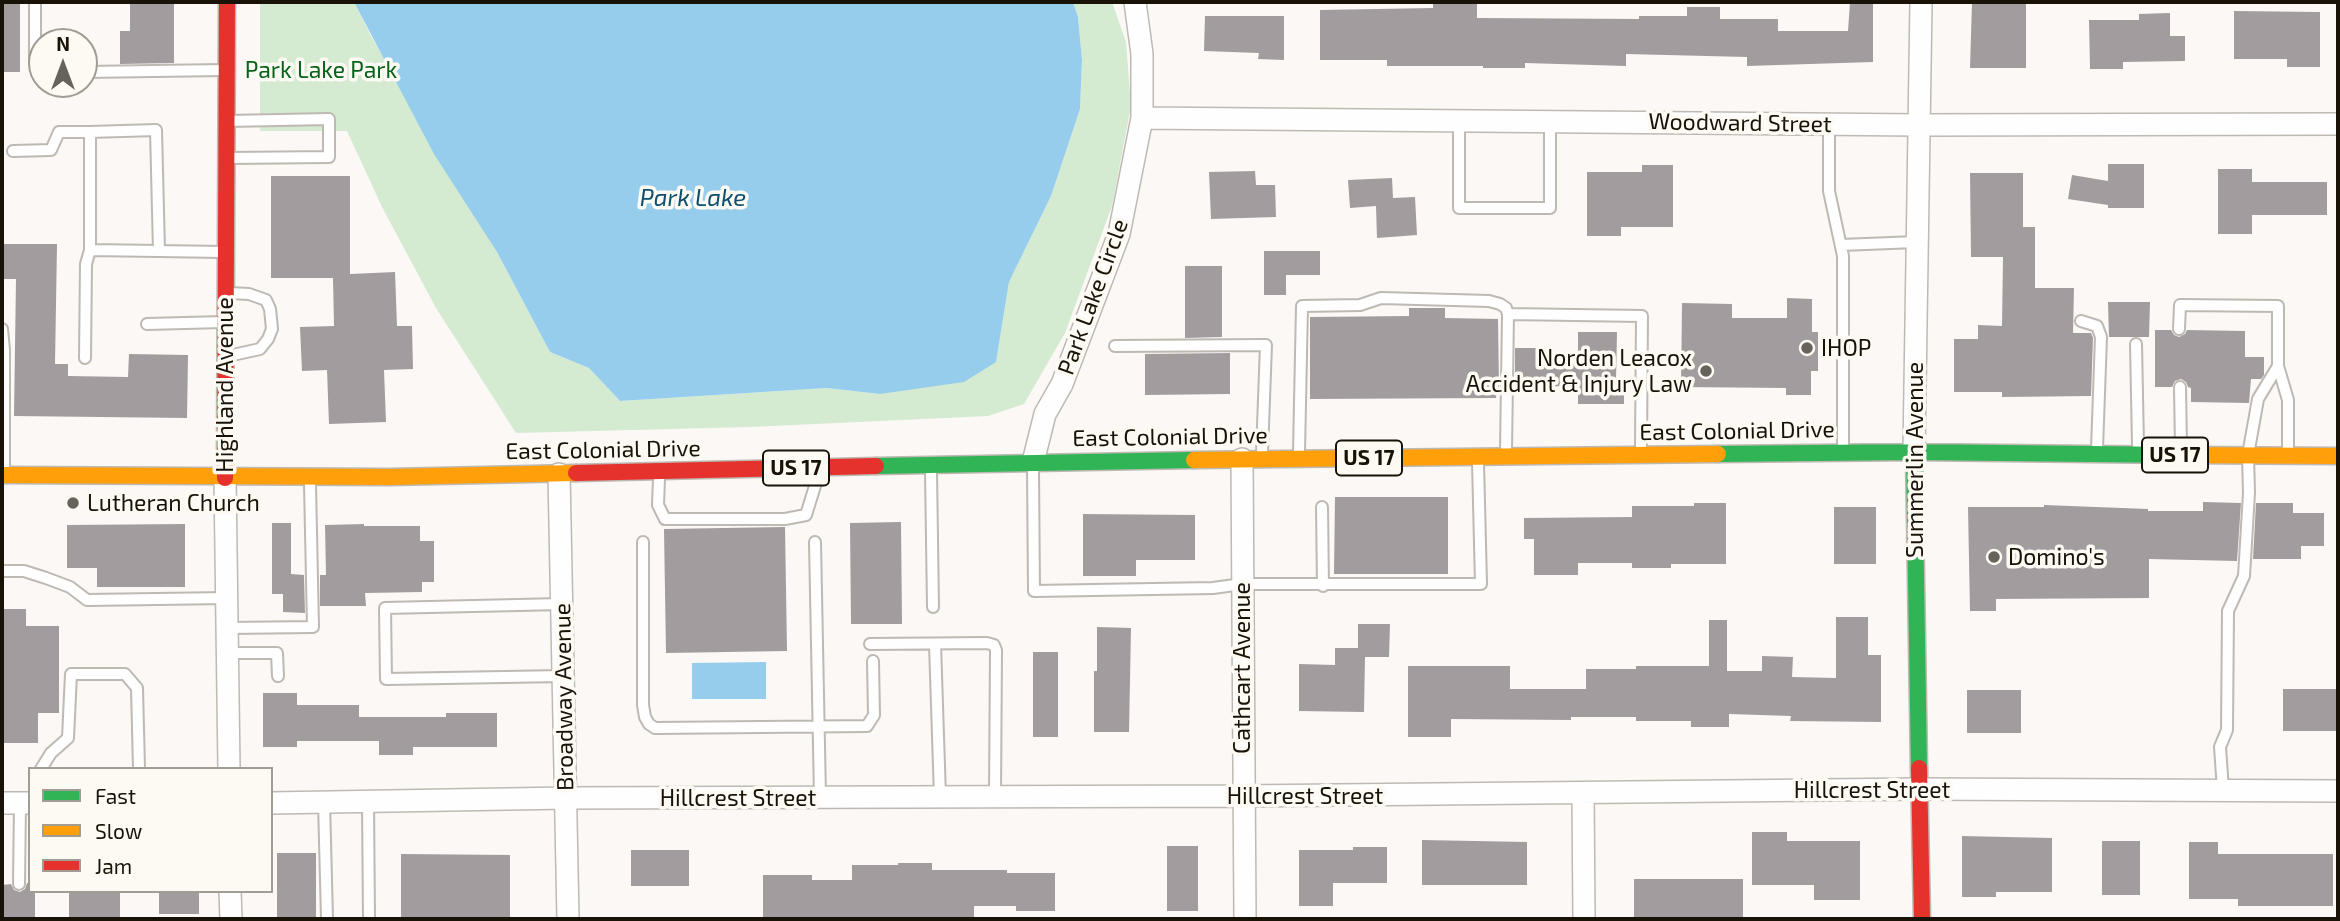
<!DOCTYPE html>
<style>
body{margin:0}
#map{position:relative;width:2340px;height:921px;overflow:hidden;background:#fbf8f5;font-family:"Exo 2",sans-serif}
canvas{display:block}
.frame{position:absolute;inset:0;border:4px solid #181207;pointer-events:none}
.legend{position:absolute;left:28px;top:767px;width:245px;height:126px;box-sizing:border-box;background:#fdf9f3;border:2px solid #a19d95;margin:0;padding:9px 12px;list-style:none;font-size:21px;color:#181207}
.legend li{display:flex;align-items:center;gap:14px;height:35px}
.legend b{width:35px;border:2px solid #a19d95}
.north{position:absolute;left:28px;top:28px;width:70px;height:70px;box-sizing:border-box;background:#fdf9f3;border:2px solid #a19d95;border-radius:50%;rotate:0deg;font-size:19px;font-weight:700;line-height:28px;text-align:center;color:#181207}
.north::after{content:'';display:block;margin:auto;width:24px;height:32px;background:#67625a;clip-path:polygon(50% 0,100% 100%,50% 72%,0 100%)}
</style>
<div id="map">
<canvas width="2340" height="921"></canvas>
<div class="frame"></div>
<ul class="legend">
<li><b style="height:9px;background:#30b455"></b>Fast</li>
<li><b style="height:9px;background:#ff9f0a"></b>Slow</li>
<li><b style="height:9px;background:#e5322d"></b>Jam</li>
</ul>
<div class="north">N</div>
</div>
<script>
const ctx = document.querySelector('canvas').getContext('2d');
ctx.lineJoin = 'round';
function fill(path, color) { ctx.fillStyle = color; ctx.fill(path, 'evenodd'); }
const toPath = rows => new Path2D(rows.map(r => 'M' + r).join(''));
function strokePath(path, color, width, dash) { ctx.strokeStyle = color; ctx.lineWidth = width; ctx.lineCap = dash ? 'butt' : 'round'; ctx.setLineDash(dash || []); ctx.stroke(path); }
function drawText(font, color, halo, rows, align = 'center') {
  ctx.font = font + ' "Exo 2",sans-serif'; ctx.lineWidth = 7; ctx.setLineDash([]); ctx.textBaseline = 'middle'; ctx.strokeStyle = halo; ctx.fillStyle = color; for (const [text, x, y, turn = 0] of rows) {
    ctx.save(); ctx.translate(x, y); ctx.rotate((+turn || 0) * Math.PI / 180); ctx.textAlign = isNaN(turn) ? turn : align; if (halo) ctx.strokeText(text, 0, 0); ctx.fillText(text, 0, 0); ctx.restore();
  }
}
fill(toPath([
 [260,2,354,2,371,36,497,252,550,352,589,368,620,401,827,388,880,394,996,362,1009,282,1051,196,1080,109,1082,60,1078,17,1073,2,1112,2,1126,42,1131,106,1112,206,1065,333,1024,404,988,416,750,427,516,433,436,308,382,207,347,131,260,131]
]), '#d4ebd2');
fill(toPath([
 [354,2,1073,2,1078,17,1082,60,1080,109,1051,196,1009,282,996,362,964,382,880,394,827,388,620,401,589,368,550,352,497,252,434,154],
 [766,662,766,699,692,699,692,663]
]), '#96cded');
fill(toPath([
 [2,2,20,2,20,72,2,72],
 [130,2,174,2,174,63,120,64,120,31,130,31],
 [1433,2,1477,2,1477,18,1639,19,1639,16,1687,16,1687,7,1720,7,1720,19,1778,19,1778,31,1848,31,1850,2,1873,2,1873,62,1747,66,1747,57,1626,54,1626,66,1525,63,1525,68,1483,68,1483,66,1387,66,1387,60,1320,60,1320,10,1433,8],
 [1972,2,2026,2,2026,68,1970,68],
 [2234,11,2320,12,2320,67,2287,67,2287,59,2234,59],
 [2170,13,2170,36,2185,36,2185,61,2123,62,2123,69,2090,69,2089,20,2139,20,2139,14],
 [1205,16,1284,16,1284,60,1258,59,1259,53,1204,51],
 [2108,164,2144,164,2144,208,2108,208,2108,205,2068,199,2072,175,2108,181],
 [1642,165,1673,165,1673,227,1621,227,1621,236,1587,236,1587,172,1642,172],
 [2218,169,2252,169,2252,182,2327,182,2327,215,2252,215,2252,234,2218,234],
 [1255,171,1256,185,1275,185,1276,217,1211,219,1209,172],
 [1970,173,2023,173,2023,227,2035,227,2035,288,2074,288,2073,333,2091,333,2093,338,2091,396,2002,397,2002,392,1954,392,1954,339,1978,339,1978,325,2002,326,2003,257,1971,257],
 [271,176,350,176,350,274,395,272,397,326,412,326,413,369,384,370,386,422,329,424,327,370,302,371,300,327,334,326,333,278,271,278],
 [1392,178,1393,198,1415,197,1417,235,1377,238,1376,206,1350,208,1348,180],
 [2,244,57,244,55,364,68,364,68,376,128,377,129,354,188,355,187,418,14,416,16,279,2,279],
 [1264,251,1320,251,1320,275,1286,275,1286,295,1264,295],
 [1185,266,1222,266,1222,337,1185,338],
 [1787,298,1812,299,1812,332,1818,332,1818,371,1811,371,1811,395,1786,395,1786,388,1681,387,1682,303,1732,304,1732,318,1787,318],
 [2108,302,2150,302,2149,337,2109,337],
 [1409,308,1445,308,1445,318,1498,319,1499,387,1497,387,1496,398,1310,399,1310,317,1409,316],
 [2155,330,2171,330,2174,335,2179,337,2185,334,2187,330,2245,331,2245,357,2264,357,2264,375,2261,379,2251,379,2249,403,2191,402,2191,388,2188,387,2186,382,2181,379,2175,381,2172,387,2155,387],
 [1578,332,1617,332,1616,380,1624,380,1624,404,1578,404,1578,386,1515,387,1515,348,1537,348,1537,354,1578,354],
 [1230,353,1230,394,1145,395,1145,354],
 [1335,497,1448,497,1448,574,1334,574],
 [2203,502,2241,503,2237,561,2149,559,2149,598,1996,599,1996,611,1970,611,1968,507,2044,507,2044,505,2148,509,2148,511,2203,511],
 [1694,503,1726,503,1726,564,1671,564,1671,568,1632,568,1632,563,1578,563,1578,575,1534,575,1534,539,1524,539,1524,518,1632,517,1632,506,1694,506],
 [2256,503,2293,503,2293,513,2324,513,2324,546,2301,546,2301,559,2253,559],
 [1834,507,1876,507,1876,564,1834,564],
 [1083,514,1195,515,1195,560,1136,560,1136,576,1083,576],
 [901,522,902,624,851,624,850,523],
 [272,523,291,523,291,574,304,575,305,613,283,612,283,594,272,594],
 [185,524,185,587,97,587,97,568,67,568,67,525],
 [364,524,364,526,420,526,420,541,434,541,434,582,422,582,422,592,365,593,366,606,320,606,320,575,326,575,325,525],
 [785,527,787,651,666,653,664,529],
 [2,609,26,609,26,626,59,626,59,713,38,713,38,743,2,743],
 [1836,617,1868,617,1868,655,1881,655,1881,722,1790,721,1791,716,1729,714,1729,727,1691,727,1691,721,1636,721,1636,717,1571,717,1571,720,1451,719,1451,737,1408,737,1408,666,1510,666,1510,689,1586,689,1586,669,1636,669,1636,666,1709,666,1709,620,1727,620,1727,671,1762,671,1762,656,1793,657,1792,677,1836,678],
 [1358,624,1390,624,1389,657,1365,657,1364,712,1299,711,1299,664,1335,665,1335,648,1358,648],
 [1097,627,1131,628,1129,732,1094,732,1094,671,1097,671],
 [1033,652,1058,652,1058,737,1033,737],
 [2283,689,2337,689,2337,731,2283,731],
 [1967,690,2021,690,2021,733,1967,733],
 [263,693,297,693,297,705,359,705,359,717,446,717,446,713,497,713,497,747,413,747,413,755,379,755,379,741,297,741,297,747,263,747],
 [1752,832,1787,832,1787,841,1860,841,1860,900,1814,900,1814,885,1752,885],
 [1962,836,2052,838,2052,892,1996,892,1996,897,1962,897],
 [1422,840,1527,842,1527,885,1422,885],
 [2102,841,2140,841,2140,895,2102,895],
 [2189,842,2218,842,2218,854,2333,854,2333,906,2238,906,2238,899,2189,899],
 [1167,846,1198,846,1198,911,1167,911],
 [1353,847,1387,847,1387,883,1333,883,1333,906,1299,906,1299,850,1353,850],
 [631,850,689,850,689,886,631,886],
 [277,853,316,853,316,919,277,919],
 [401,854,510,855,510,919,401,919],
 [898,863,932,863,932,870,1007,870,1007,873,1055,873,1055,911,1016,911,1016,906,974,906,974,919,763,919,763,875,812,875,812,880,852,880,852,865,898,865],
 [1634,879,1743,879,1743,919,1634,919],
 [27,883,30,883,30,891,35,891,35,919,2,919,2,885,11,884,14,890,20,892,25,889],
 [69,891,120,891,120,919,69,919],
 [159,891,199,891,199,914,159,914]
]), '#a29c9f');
const lane = toPath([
 [35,2,35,63,42,67],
 [84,72,224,70],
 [1459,120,1459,208,1550,208,1550,121],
 [228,121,329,119,329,157,229,158],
 [1829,124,1829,191,1843,256,1843,445],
 [13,151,51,150,59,132,90,132],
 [1841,245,1916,242],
 [159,251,156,130,90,132,90,250,159,251,223,252],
 [1508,314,1642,316,1641,448],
 [2081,321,2097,326,2101,337,2097,449],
 [147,324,223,322],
 [2,329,4,350,4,469],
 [2179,329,2180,305,2278,306,2278,366,2288,400,2288,449],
 [2136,344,2138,446],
 [1115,346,1266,345,1262,453],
 [228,356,260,349,268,339,272,329,270,309,266,300,249,294,229,293],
 [85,358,86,264,90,250],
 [2180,387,2181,448],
 [1299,452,1302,306,1360,305,1381,298,1489,301,1500,304,1506,308,1508,314,1506,450],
 [1033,469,1034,591,1213,588,1242,584,1481,584,1478,462],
 [931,471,933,607],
 [659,478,658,505,665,519,785,519,806,515,819,473],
 [1322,507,1323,586],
 [643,542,643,705,645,717,649,724,655,728,867,726,874,715,873,661],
 [815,542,820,797],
 [2,571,24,571,46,578,70,587,87,600,227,598],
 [562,604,385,608,386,679,564,676],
 [227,628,313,627,310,484],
 [870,644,987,643,994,645,996,650,995,797],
 [935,644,940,797],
 [228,653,277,653,278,676],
 [41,769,51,753,68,738,71,674,125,674,137,688,139,769],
 [2223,790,2220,747,2227,730,2228,611,2244,576,2249,493,2248,455,2258,399,2278,366],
 [324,802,327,919],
 [368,802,369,919],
 [19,884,20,803]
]);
const street = toPath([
 [1142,118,1919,125,2338,124],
 [1914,452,1921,2],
 [1242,459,1245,919],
 [1033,462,1045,414,1062,384,1119,234,1142,118,1142,54,1135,2],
 [559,474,568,919],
 [225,478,229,769],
 [1583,793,1584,919],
 [2,803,30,803],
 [271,803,567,798,1242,796,1920,789,2338,791],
 [230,891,231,919]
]);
const fast = toPath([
 [1914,452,1919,768],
 [1718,454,1914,452,2180,455],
 [876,466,1194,460]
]);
const slow = toPath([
 [2180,455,2338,456],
 [1194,460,1718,454],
 [2,475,390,477,576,473]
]);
const jam = toPath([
 [576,473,876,466],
 [225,478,227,2],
 [1919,768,1922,919]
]);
strokePath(lane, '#beb9b2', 14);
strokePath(street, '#beb9b2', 24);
strokePath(fast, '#beb9b2', 19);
strokePath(slow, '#beb9b2', 19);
strokePath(jam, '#beb9b2', 19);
strokePath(lane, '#fefefe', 10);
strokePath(street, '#fefefe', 21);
strokePath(fast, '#30b455', 16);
strokePath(slow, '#ff9f0a', 16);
strokePath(jam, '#e5322d', 16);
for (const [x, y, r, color] of [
 [1807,348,7,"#67625a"],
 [1706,371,7,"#67625a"],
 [73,503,7,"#67625a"],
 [1994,557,7,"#67625a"]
]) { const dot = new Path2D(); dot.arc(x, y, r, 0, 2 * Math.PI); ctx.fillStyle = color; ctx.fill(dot); strokePath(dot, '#fdf9f3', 2.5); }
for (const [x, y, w] of [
 [2175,455,66],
 [1369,458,66],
 [796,468,66]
]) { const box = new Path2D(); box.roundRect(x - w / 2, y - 17.5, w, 35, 5); ctx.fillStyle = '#fdf9f3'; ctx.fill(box); strokePath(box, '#181207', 2); }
drawText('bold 21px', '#181207', null, [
 ["US 17",2175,455],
 ["US 17",1369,458],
 ["US 17",796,468]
]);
drawText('23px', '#06631a', '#fdf9f3', [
 ["Park Lake Park",321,70]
]);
drawText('23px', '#181207', '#fdf9f3', [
 ["Woodward Street",1740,123,1],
 ["Park Lake Circle",1093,297,-70],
 ["Highland Avenue",225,385,-90],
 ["East Colonial Drive",1737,431,-1],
 ["East Colonial Drive",1170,437,-1],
 ["East Colonial Drive",603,450,-1],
 ["Summerlin Avenue",1915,460,-90],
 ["Cathcart Avenue",1242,668,-90],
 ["Broadway Avenue",564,697,-91],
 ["Hillcrest Street",1872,790],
 ["Hillcrest Street",1305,796],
 ["Hillcrest Street",738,798]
]);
drawText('23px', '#181207', '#fdf9f3', [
 ["IHOP",1821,348],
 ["Norden Leacox",1692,358,"right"],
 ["Accident & Injury Law",1692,384,"right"],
 ["Lutheran Church",87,503],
 ["Domino's",2008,557]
], 'left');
drawText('italic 24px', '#0c4f6e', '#fdf9f3', [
 ["Park Lake",693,198]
]);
</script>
